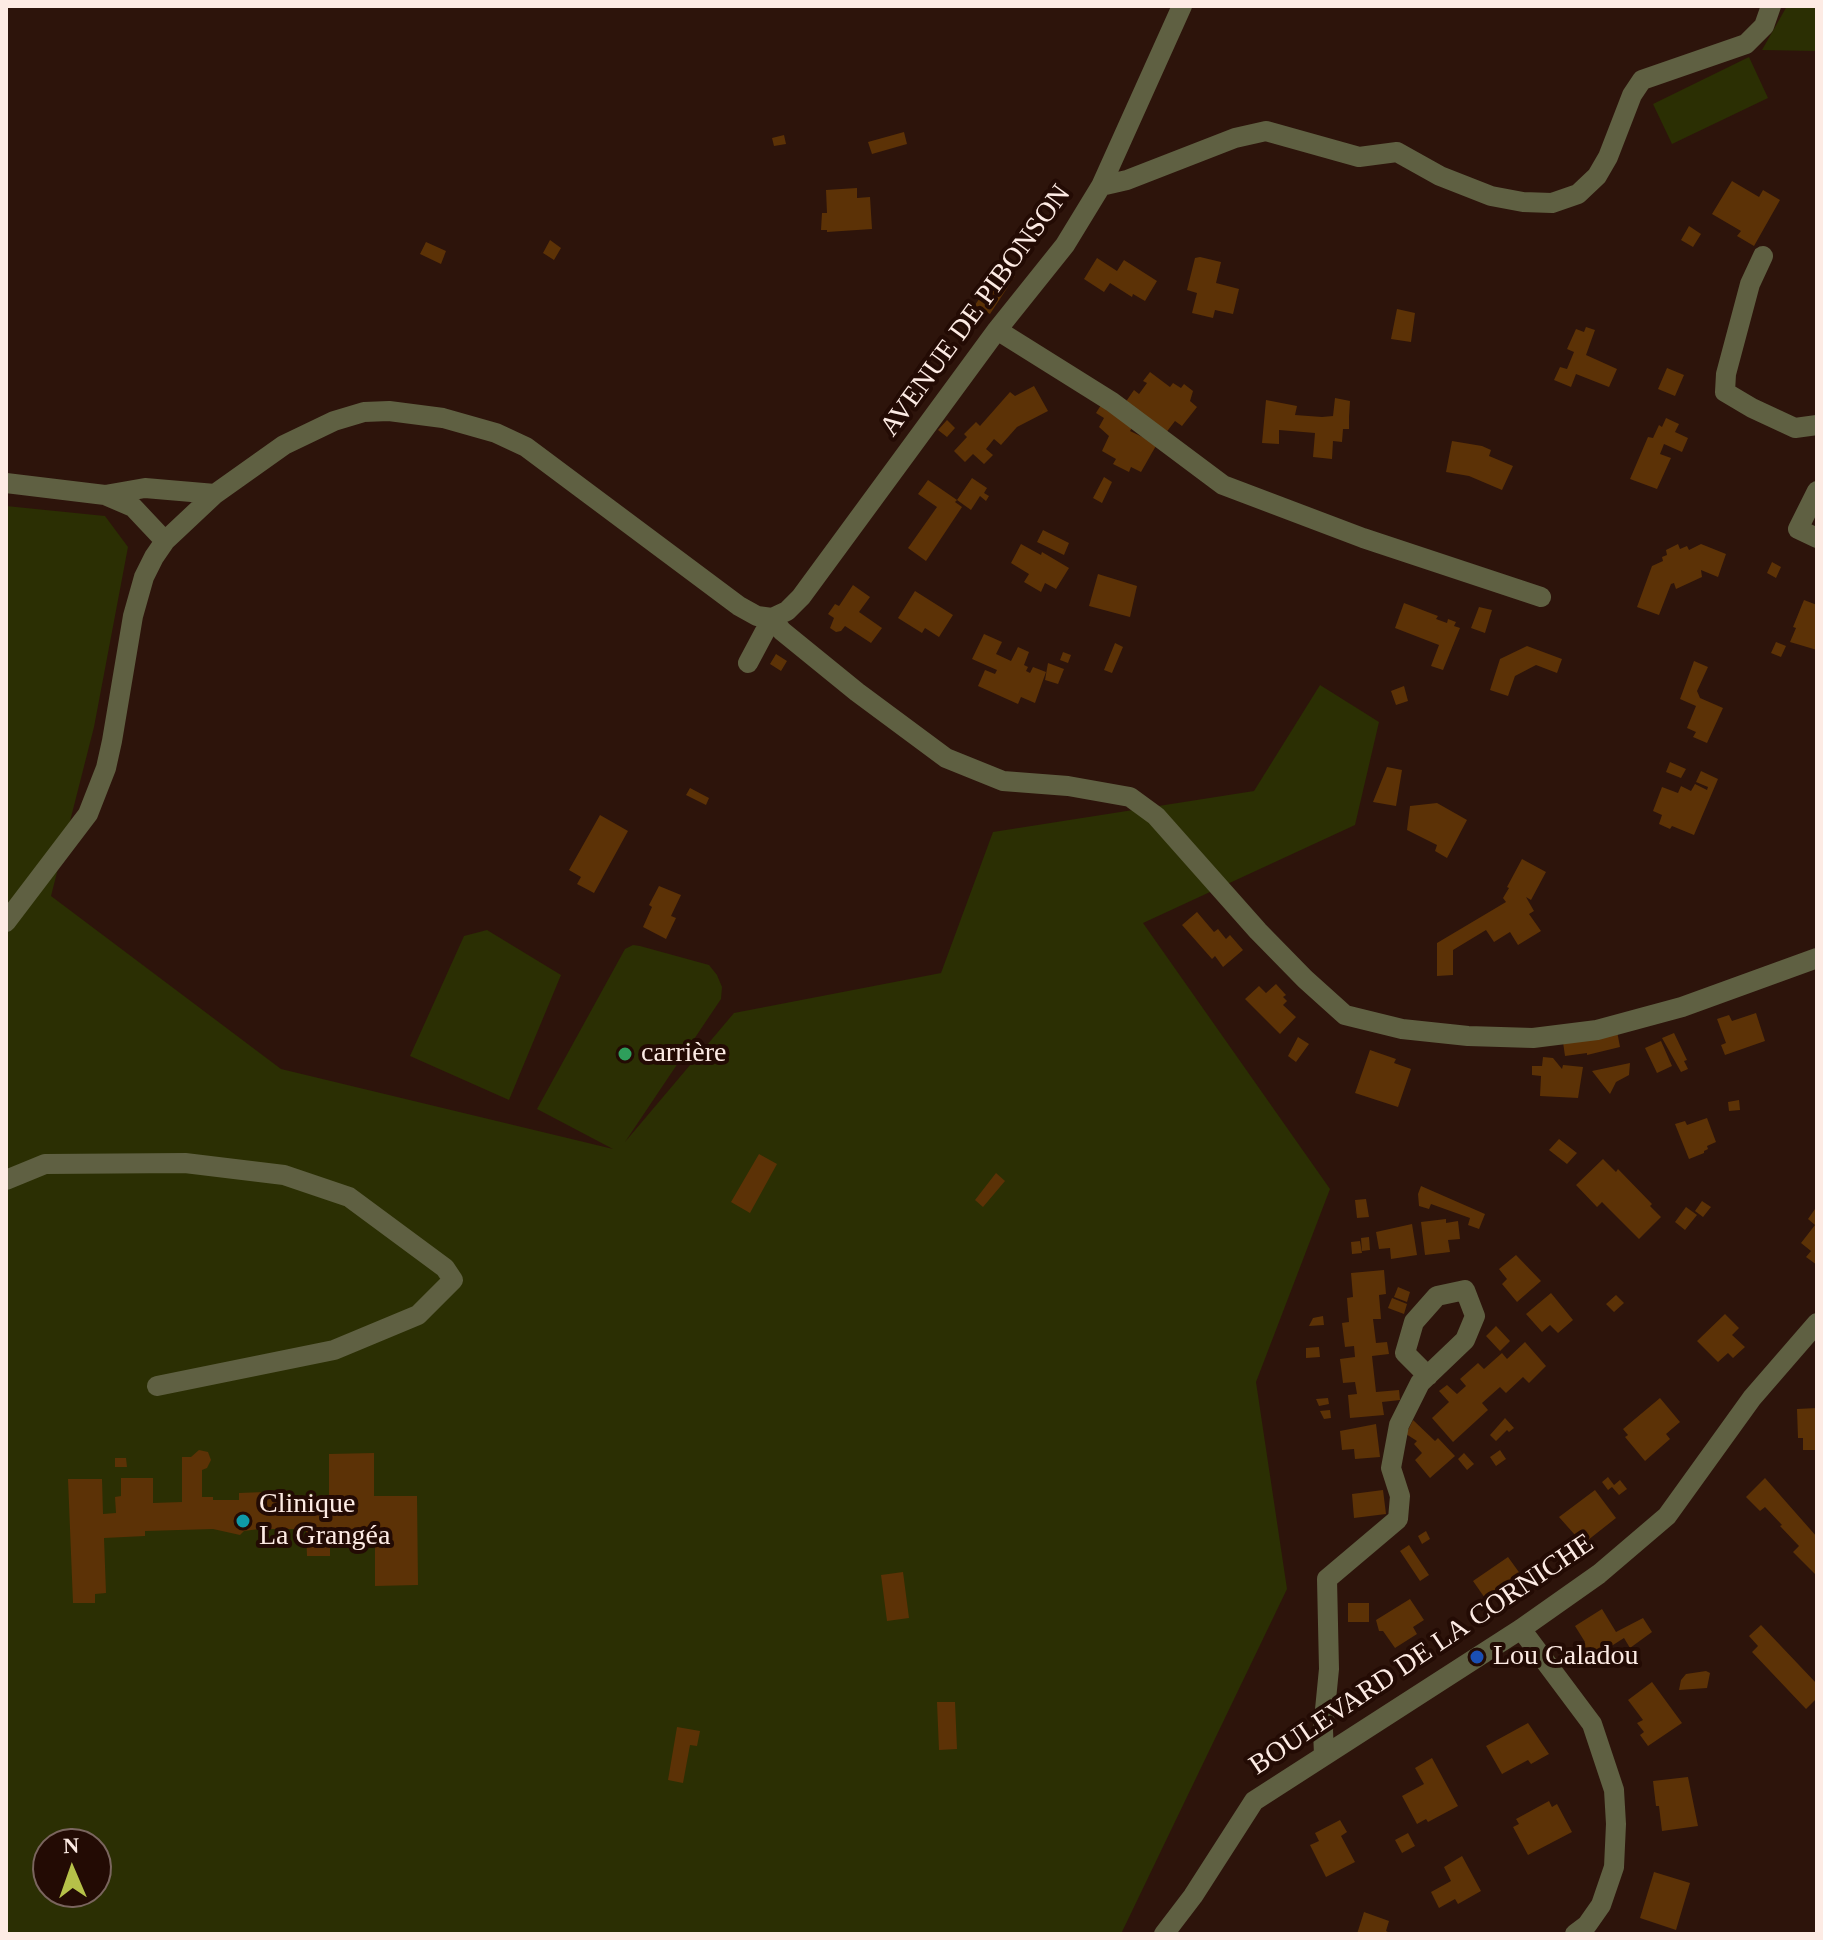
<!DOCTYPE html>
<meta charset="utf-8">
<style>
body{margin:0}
#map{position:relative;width:1823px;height:1940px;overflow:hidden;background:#2d140b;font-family:"Times New Roman",serif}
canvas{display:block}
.frame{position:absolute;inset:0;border:8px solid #fdebe4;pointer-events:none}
.north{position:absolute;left:32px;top:1828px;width:80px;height:80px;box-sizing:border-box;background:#230b04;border:2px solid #7a655e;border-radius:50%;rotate:358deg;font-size:22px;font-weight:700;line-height:32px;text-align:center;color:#fdebe4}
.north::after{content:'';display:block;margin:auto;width:28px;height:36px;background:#b6c149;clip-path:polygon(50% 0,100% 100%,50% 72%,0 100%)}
</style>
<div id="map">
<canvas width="1823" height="1940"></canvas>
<div class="frame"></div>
<div class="north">N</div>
</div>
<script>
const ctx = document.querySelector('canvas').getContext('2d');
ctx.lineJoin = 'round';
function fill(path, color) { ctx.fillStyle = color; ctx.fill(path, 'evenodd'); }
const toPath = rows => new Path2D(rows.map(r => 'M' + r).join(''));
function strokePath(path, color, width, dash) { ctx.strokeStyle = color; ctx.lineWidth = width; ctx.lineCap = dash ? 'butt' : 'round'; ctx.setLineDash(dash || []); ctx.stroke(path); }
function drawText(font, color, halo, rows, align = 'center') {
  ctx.font = font + ' "Times New Roman",serif'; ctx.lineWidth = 8; ctx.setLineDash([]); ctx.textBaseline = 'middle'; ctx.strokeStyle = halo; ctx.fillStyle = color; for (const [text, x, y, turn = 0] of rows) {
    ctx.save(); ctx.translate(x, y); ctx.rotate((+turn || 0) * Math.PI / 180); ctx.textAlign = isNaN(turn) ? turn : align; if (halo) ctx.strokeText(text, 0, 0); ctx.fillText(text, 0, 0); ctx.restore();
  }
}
fill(toPath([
 [1787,6,1817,6,1817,51,1762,50],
 [1749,57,1768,98,1672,144,1653,104],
 [6,506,105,516,128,547,94,727,51,896,281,1069,613,1149,537,1109,625,949,633,945,640,946,709,965,717,975,722,987,721,999,625,1142,734,1013,941,973,993,832,1254,791,1320,685,1379,722,1355,825,1143,923,1330,1189,1256,1382,1287,1589,1121,1934,6,1934],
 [48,1844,96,1844,96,1892,48,1892],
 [487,930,561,975,509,1100,410,1056,464,936]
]), '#2b2f03');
fill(toPath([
 [904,132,907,144,872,154,868,142],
 [784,135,786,144,774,146,772,138],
 [1732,181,1759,197,1763,190,1780,200,1754,246,1737,236,1741,231,1712,214],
 [857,188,857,198,870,197,872,229,827,232,827,230,821,230,822,213,827,213,826,190],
 [1689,226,1701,234,1693,247,1681,240],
 [550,240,561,248,554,260,543,253],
 [426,242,446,251,441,264,420,254],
 [1200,257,1221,262,1216,283,1239,289,1233,314,1215,310,1213,318,1192,313,1197,293,1187,290,1195,258],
 [1097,258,1117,271,1124,260,1157,281,1145,301,1133,294,1132,297,1110,283,1104,292,1084,279],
 [1001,267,1015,276,990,314,975,305],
 [1397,309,1415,313,1411,342,1391,339],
 [1586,327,1595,330,1586,355,1617,369,1609,387,1576,374,1571,387,1554,380,1560,367,1567,369,1574,352,1567,349,1576,329,1584,332],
 [1667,368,1684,375,1675,396,1658,389],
 [1150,372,1170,387,1173,383,1181,388,1184,384,1193,391,1190,401,1197,407,1182,426,1175,421,1165,434,1125,403,1134,390,1139,394,1147,383,1143,381],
 [1034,386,1048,411,1017,427,1001,445,994,439,986,449,993,455,984,464,973,454,965,462,954,451,967,437,964,434,976,422,980,426,1010,392,1015,396],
 [1335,398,1350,401,1349,417,1349,429,1343,429,1342,442,1333,441,1332,459,1313,457,1315,433,1279,430,1279,444,1262,443,1266,400,1297,406,1295,415,1322,417,1333,416],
 [1101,405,1133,426,1130,431,1157,444,1141,472,1131,467,1129,472,1113,464,1116,459,1102,451,1109,436,1099,427,1104,418,1096,413],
 [1666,418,1679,424,1675,432,1688,438,1682,452,1664,444,1660,454,1671,458,1657,489,1630,479,1648,437,1653,438,1659,425,1662,427],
 [947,420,955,428,947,437,938,430],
 [1452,441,1482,446,1491,450,1489,456,1513,466,1502,490,1469,476,1446,472],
 [1104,477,1112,482,1102,503,1093,498],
 [972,478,987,488,984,493,989,496,986,501,980,496,971,510,957,500],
 [928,480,957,500,955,502,962,507,926,561,908,548,937,507,918,494],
 [1043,530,1069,543,1064,555,1037,542],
 [1021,544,1041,555,1042,552,1069,568,1056,589,1045,583,1041,592,1024,582,1029,574,1011,563],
 [1678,544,1680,549,1687,546,1689,550,1701,544,1726,554,1718,577,1701,570,1702,577,1676,589,1674,583,1671,584,1659,615,1637,607,1652,566,1663,561,1662,557,1667,555,1666,550],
 [1772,562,1781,567,1776,578,1767,573],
 [1098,574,1137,586,1130,617,1089,606],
 [853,585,870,597,859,612,882,628,871,643,845,626,841,631,836,632,830,628,834,618,828,614,835,604,839,606],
 [915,591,953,615,939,637,925,628,922,633,898,618],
 [1804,600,1817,605,1817,650,1790,642,1796,628,1793,627],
 [1404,603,1438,616,1436,619,1447,623,1448,619,1456,622,1454,626,1460,628,1443,670,1431,666,1439,645,1395,628],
 [1479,607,1492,610,1485,633,1471,628],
 [984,634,1002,642,996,654,1011,661,1018,647,1029,652,1024,665,1028,667,1026,671,1030,673,1033,667,1046,672,1035,703,1021,697,1018,704,978,686,985,670,995,674,997,670,972,659],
 [1776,642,1786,646,1781,657,1771,653],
 [1115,643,1123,647,1112,673,1104,670],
 [1527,646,1562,659,1557,673,1536,665,1515,676,1508,696,1490,690,1500,659],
 [1063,652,1071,655,1068,663,1060,660],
 [776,654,787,661,781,671,770,664],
 [1694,661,1708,667,1697,691,1700,698,1723,708,1707,743,1693,737,1696,732,1687,728,1696,706,1680,699],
 [1048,663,1064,669,1058,684,1045,680],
 [1404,686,1408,701,1396,705,1391,691],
 [1670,762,1686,769,1681,778,1666,772],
 [1387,767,1402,770,1396,806,1373,802],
 [1701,771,1718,779,1694,835,1672,826,1670,829,1659,824,1662,815,1653,811,1662,787,1678,793,1681,786,1691,791,1695,784,1707,790,1708,787,1696,782],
 [690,788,709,798,706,805,686,795],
 [1437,803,1467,820,1447,858,1435,851,1437,845,1407,830,1410,806],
 [600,815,628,831,594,893,577,884,581,877,569,870],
 [1522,859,1546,872,1531,900,1526,897,1534,911,1529,914,1541,931,1518,945,1510,932,1494,942,1486,930,1453,950,1453,975,1437,976,1437,943,1506,902,1503,898,1509,888,1507,887],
 [659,886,681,895,671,916,676,918,666,939,643,927,652,907,649,905],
 [1197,912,1214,932,1218,929,1226,939,1230,935,1243,950,1223,967,1215,956,1212,959,1182,925],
 [1276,984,1286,995,1283,997,1287,1001,1283,1005,1296,1017,1280,1034,1245,999,1259,986,1266,993],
 [1756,1013,1765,1041,1725,1055,1721,1045,1726,1043,1717,1019,1729,1015,1732,1021],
 [1617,1031,1620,1047,1587,1055,1587,1053,1565,1056,1563,1042],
 [1674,1033,1687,1060,1684,1061,1688,1069,1681,1072,1662,1038],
 [1298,1037,1309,1044,1296,1062,1288,1056],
 [1661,1041,1672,1066,1657,1073,1645,1048],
 [1370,1050,1396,1059,1394,1063,1411,1069,1398,1107,1355,1093],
 [1543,1057,1553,1058,1562,1069,1563,1065,1583,1067,1578,1098,1540,1096,1541,1076,1532,1075,1532,1066,1542,1066],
 [1630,1063,1629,1075,1616,1082,1610,1094,1592,1071],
 [1739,1100,1740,1110,1729,1111,1728,1102],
 [1707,1118,1716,1142,1707,1146,1708,1149,1704,1151,1704,1153,1689,1159,1675,1124,1685,1121,1687,1125],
 [1559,1139,1577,1153,1567,1164,1549,1150],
 [759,1154,777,1164,750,1213,731,1202],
 [1603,1159,1616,1172,1618,1169,1652,1204,1650,1206,1661,1217,1639,1239,1602,1202,1597,1207,1576,1185],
 [996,1173,1005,1181,983,1207,975,1200],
 [1421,1186,1485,1214,1479,1229,1468,1225,1470,1218,1431,1204,1429,1209,1419,1206,1418,1194],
 [1366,1199,1369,1217,1357,1218,1355,1200],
 [1702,1201,1711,1207,1703,1217,1695,1211],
 [1686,1207,1697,1215,1685,1230,1675,1222],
 [1815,1209,1817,1211,1817,1265,1806,1257,1811,1251,1801,1243,1815,1225,1808,1219],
 [1446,1219,1446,1223,1458,1221,1460,1239,1448,1240,1450,1252,1425,1255,1421,1222],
 [1412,1224,1417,1255,1391,1259,1390,1248,1379,1249,1376,1232],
 [1369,1237,1370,1250,1362,1251,1361,1238],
 [1360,1241,1362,1253,1352,1254,1351,1242],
 [1516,1255,1541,1281,1517,1302,1502,1284,1507,1279,1499,1269],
 [1384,1270,1386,1294,1379,1295,1381,1319,1373,1319,1376,1343,1387,1342,1389,1354,1372,1356,1376,1392,1399,1390,1400,1400,1382,1402,1384,1415,1350,1418,1348,1395,1357,1394,1355,1382,1343,1383,1340,1359,1355,1357,1354,1346,1345,1347,1342,1323,1349,1322,1347,1298,1353,1297,1351,1273],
 [1398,1287,1410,1292,1407,1302,1394,1297],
 [1551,1293,1573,1320,1558,1333,1550,1325,1542,1332,1526,1314],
 [1616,1295,1624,1303,1614,1312,1606,1304],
 [1392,1298,1407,1304,1404,1314,1388,1308],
 [1725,1314,1739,1328,1732,1335,1745,1347,1733,1358,1728,1353,1718,1362,1697,1341],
 [1323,1316,1324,1325,1309,1326,1313,1318],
 [1496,1326,1510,1341,1500,1351,1486,1336],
 [1525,1342,1546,1366,1529,1383,1523,1377,1506,1393,1500,1387,1482,1403,1488,1410,1453,1442,1432,1418,1449,1402,1439,1391,1447,1385,1457,1394,1466,1386,1460,1379,1478,1363,1484,1369,1502,1353,1507,1359],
 [1319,1347,1320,1357,1306,1358,1306,1348],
 [1328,1398,1329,1404,1319,1406,1316,1399],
 [1660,1398,1680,1422,1666,1434,1670,1439,1645,1461,1625,1437,1628,1435,1623,1429],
 [1817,1408,1817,1450,1803,1450,1803,1438,1798,1438,1797,1409],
 [1330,1410,1331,1418,1324,1419,1320,1411],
 [1505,1418,1514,1428,1509,1432,1507,1430,1496,1441,1490,1435],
 [1413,1420,1435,1441,1438,1438,1455,1456,1430,1478,1415,1460,1422,1453,1414,1444,1417,1441,1406,1434],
 [1376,1424,1380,1457,1355,1459,1354,1449,1342,1450,1340,1431],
 [199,1450,208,1452,211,1460,207,1468,202,1470,202,1497,213,1497,213,1500,239,1500,239,1493,265,1492,265,1497,329,1496,329,1454,374,1453,374,1496,417,1496,418,1585,375,1586,375,1537,330,1537,330,1556,307,1556,306,1529,259,1529,244,1531,240,1535,213,1529,145,1531,145,1536,104,1538,106,1593,95,1594,95,1603,73,1603,68,1479,102,1479,103,1514,116,1513,115,1497,121,1496,121,1478,153,1478,153,1503,182,1502,182,1457,191,1457],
 [1500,1450,1506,1459,1496,1466,1490,1457],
 [1464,1453,1474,1464,1467,1470,1458,1459],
 [115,1458,126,1458,127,1467,115,1467],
 [1608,1477,1614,1485,1620,1480,1627,1489,1619,1495,1612,1487,1608,1490,1602,1482],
 [1765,1478,1817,1537,1817,1576,1793,1552,1799,1546,1780,1526,1782,1525,1765,1507,1760,1511,1746,1497],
 [1383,1490,1386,1514,1354,1518,1352,1494],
 [1595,1490,1616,1518,1583,1544,1559,1517],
 [1426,1531,1430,1539,1422,1544,1418,1536],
 [1409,1545,1429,1575,1420,1581,1400,1551],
 [1508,1557,1521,1575,1487,1601,1473,1581],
 [903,1572,909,1618,887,1621,881,1575],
 [1410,1599,1424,1620,1413,1627,1417,1634,1395,1648,1383,1631,1379,1631,1376,1620],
 [1348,1603,1369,1603,1369,1622,1348,1622],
 [1602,1609,1616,1632,1643,1618,1652,1632,1630,1648,1624,1638,1588,1661,1579,1646,1585,1642,1575,1626],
 [1761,1625,1817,1684,1817,1698,1806,1709,1752,1652,1758,1646,1749,1636],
 [1706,1671,1710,1673,1707,1688,1679,1690,1681,1680,1686,1674],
 [1652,1682,1682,1723,1648,1746,1640,1735,1644,1732,1637,1723,1643,1720,1628,1700],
 [937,1702,955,1702,957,1749,939,1750],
 [1528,1723,1549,1754,1531,1764,1528,1760,1502,1774,1486,1746],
 [677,1727,700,1731,697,1746,690,1745,683,1783,668,1780],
 [1432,1758,1458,1806,1428,1822,1426,1819,1417,1824,1402,1796,1424,1784,1415,1768],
 [1688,1777,1698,1826,1662,1831,1659,1806,1656,1806,1653,1781],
 [1549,1801,1552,1807,1557,1804,1572,1832,1528,1855,1513,1827,1519,1824,1516,1819],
 [1340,1820,1347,1832,1341,1836,1355,1862,1326,1877,1310,1845,1319,1841,1315,1833],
 [1408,1833,1415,1846,1402,1853,1395,1840],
 [1462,1856,1481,1891,1458,1904,1455,1899,1439,1908,1431,1892,1451,1881,1444,1867],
 [1654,1872,1690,1883,1676,1930,1640,1918],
 [1364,1912,1389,1921,1386,1931,1392,1934,1357,1934]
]), '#5c3206');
strokePath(toPath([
 [1101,186,1127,180,1235,138,1266,131,1359,157,1397,152,1440,176,1491,196,1523,202,1552,203,1578,194,1597,176,1608,157,1632,95,1642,80,1746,44,1764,26,1771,6],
 [1763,256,1750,284,1726,374,1725,392,1752,408,1795,428,1817,425],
 [997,330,1112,402,1223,485,1363,538,1541,597],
 [6,483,105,495,133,507,165,541],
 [1817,491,1798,529,1817,538],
 [105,495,145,488,215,494],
 [772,618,782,631,857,692,946,758,1003,781,1068,786,1130,797,1156,816,1258,931,1305,979,1345,1015,1402,1029,1468,1036,1533,1038,1597,1030,1682,1007,1817,958],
 [772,618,787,611,801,597,997,330,1065,245,1101,186,1182,6],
 [748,663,772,618],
 [6,922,88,814,106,768,112,741,133,616,144,577,154,557,165,541,215,494,284,445,334,421,364,412,389,411,443,418,496,433,526,447,739,606,757,616,772,618],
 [6,1180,45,1164,185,1163,284,1175,349,1197,445,1268,453,1280,418,1315,334,1350,157,1386],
 [1521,1629,1592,1724,1614,1790,1616,1824,1614,1867,1601,1905,1587,1925,1575,1934],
 [1324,1755,1323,1730,1329,1669,1327,1579,1398,1519,1400,1496,1391,1468,1399,1425,1420,1383,1465,1340,1475,1316,1465,1290,1437,1296,1414,1322,1405,1353,1428,1376],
 [1164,1934,1193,1896,1254,1801,1521,1629,1599,1574,1667,1516,1752,1398,1817,1323]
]), '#5f6042', 20);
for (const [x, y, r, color] of [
 [625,1054,8,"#2e9e5b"],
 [243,1521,8,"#0f9aa8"],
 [1477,1657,8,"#1a4fb4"]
]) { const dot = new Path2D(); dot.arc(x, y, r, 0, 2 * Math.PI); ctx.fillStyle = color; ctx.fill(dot); strokePath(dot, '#230b04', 3); }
drawText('28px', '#fdebe4', '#230b04', [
 ["AVENUE DE PIBONSON",976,311,-54],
 ["BOULEVARD DE LA CORNICHE",1422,1655,-34]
]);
drawText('28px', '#fdebe4', '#230b04', [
 ["carrière",641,1054],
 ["Clinique",259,1505],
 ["La Grangéa",259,1537],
 ["Lou Caladou",1493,1657]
], 'left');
</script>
